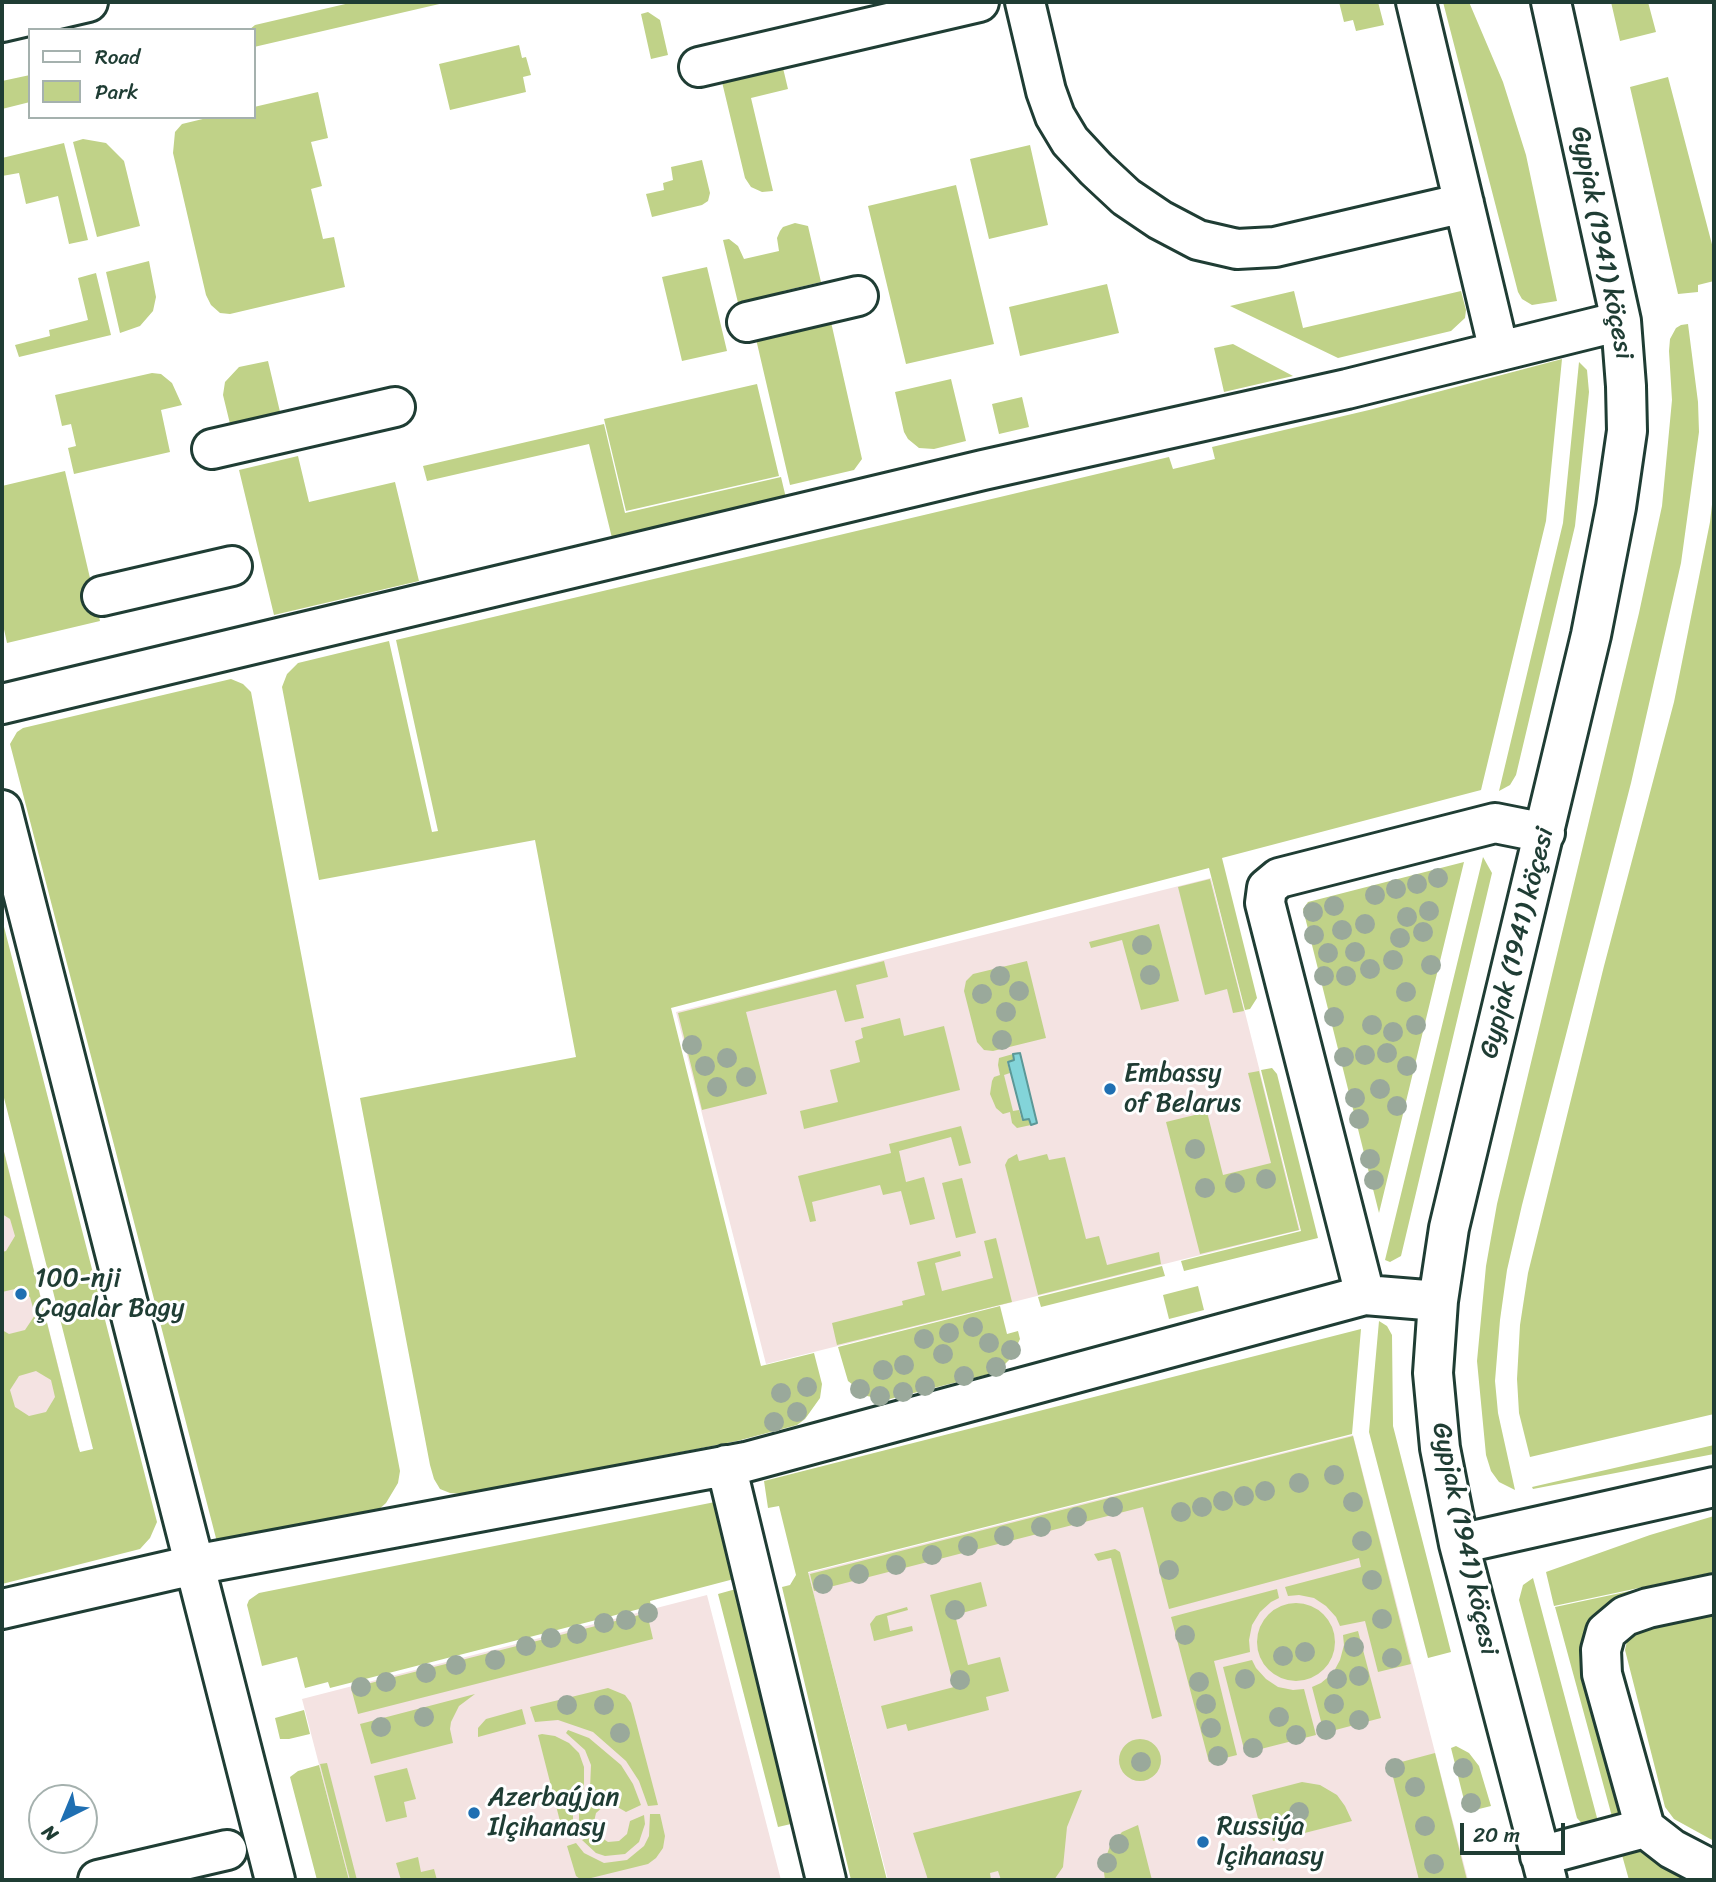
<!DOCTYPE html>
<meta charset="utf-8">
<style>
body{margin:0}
#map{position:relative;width:1716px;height:1882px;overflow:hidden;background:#fff;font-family:Sriracha,sans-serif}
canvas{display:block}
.frame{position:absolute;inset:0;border:4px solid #1f3d34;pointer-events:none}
.legend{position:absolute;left:28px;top:28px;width:228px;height:91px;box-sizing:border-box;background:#fff;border:2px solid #a5b1ae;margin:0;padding:9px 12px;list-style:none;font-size:21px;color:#1f3d34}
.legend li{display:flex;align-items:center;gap:14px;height:35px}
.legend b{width:35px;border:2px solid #a5b1ae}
.north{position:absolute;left:28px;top:1784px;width:70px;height:70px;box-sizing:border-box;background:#fff;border:2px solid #a5b1ae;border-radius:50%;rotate:223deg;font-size:19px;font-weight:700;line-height:28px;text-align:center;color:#1f3d34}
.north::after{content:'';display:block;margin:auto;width:24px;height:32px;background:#1f6fb2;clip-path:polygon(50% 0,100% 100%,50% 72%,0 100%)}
.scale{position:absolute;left:1460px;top:1823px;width:105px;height:32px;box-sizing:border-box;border:4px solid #1f3d34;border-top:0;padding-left:9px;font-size:21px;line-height:24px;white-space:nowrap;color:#1f3d34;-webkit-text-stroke:5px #fff;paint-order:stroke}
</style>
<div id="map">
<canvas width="1716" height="1882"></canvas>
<div class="frame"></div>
<ul class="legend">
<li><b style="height:9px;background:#fff"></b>Road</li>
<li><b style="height:19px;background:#c0d288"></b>Park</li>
</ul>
<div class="north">N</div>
<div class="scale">20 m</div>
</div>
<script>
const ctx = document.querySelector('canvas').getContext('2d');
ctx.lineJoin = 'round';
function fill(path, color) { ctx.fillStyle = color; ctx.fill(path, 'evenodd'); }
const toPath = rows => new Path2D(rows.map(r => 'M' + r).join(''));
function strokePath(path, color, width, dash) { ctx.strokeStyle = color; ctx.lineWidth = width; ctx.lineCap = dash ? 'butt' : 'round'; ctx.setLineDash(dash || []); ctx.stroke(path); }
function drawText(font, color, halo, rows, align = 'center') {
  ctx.font = font + ' Sriracha,sans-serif'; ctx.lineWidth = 6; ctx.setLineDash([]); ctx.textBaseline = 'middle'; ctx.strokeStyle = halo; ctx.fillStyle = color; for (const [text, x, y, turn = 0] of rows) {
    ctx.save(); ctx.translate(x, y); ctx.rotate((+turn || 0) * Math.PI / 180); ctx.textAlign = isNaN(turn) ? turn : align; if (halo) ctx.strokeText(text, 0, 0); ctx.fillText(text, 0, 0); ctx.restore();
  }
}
fill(toPath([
 [1211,878,1300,1230,766,1364,676,1012],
 [2,1143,78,1445,2,1464],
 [1353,1435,1468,1880,888,1880,808,1573],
 [707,1595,781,1880,349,1880,302,1699]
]), '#f4e3e2');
fill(toPath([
 [354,2,448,2,254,47,254,30,249,30,255,25],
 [1339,2,1378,2,1384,25,1356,31,1353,20,1344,22],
 [1443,2,1469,2,1503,82,1526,155,1557,301,1532,305,1522,299,1518,292],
 [1611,2,1648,2,1656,32,1620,41],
 [648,12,660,20,668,55,651,59,641,14],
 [519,45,522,58,526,57,531,75,523,77,526,92,450,110,439,64],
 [783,68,788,89,751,98,773,191,762,192,751,187,745,178,722,82],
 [30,75,30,102,2,109,2,81],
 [1668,77,1714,252,1714,281,1698,285,1698,292,1678,294,1630,87],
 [318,92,328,138,311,142,322,186,311,189,323,239,334,237,345,287,230,314,220,313,211,305,206,295,173,153,175,132,182,124,211,117,254,117,254,107],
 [83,139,106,143,124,161,140,226,97,237,73,142],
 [64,143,88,240,69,244,58,196,26,204,19,173,2,176,2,158],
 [1030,145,1048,225,989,239,970,159],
 [702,160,710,193,708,201,702,205,652,217,646,194,664,190,663,183,673,180,671,167],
 [956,185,994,344,906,364,868,206],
 [795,223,808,226,821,282,783,291,784,297,739,307,723,240,729,239,738,246,744,259,779,251,777,238,780,231,783,227],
 [149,261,156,297,153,311,140,326,120,333,106,272],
 [707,267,727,351,682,361,662,277],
 [96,273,111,335,19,357,15,345,50,336,49,330,88,320,78,278],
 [1107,284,1119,333,1020,356,1009,307],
 [1294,291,1303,328,1461,291,1466,310,1465,318,1451,331,1338,358,1230,306],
 [831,322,862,459,854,470,790,485,756,339],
 [1688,324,1698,402,1699,432,1681,563,1631,783,1522,1205,1507,1270,1500,1320,1495,1381,1498,1413,1515,1490,1499,1482,1491,1471,1486,1455,1477,1361,1486,1266,1497,1204,1639,613,1662,506,1672,400,1669,351,1670,339,1676,328,1681,325],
 [1233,344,1293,376,1224,392,1214,348],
 [1562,359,1546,521,1481,790,1222,858,1257,998,1250,1009,1245,1010,1209,868,671,1008,761,1366,814,1353,822,1384,820,1398,805,1419,797,1425,737,1441,466,1494,450,1493,440,1489,434,1479,430,1465,360,1098,576,1057,535,840,319,880,282,687,287,674,298,663,389,641,432,832,438,831,396,640,1169,457,1173,469,1215,459,1212,447,1369,410],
 [268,361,281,416,231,428,223,395,225,382,239,367],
 [1579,362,1587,370,1589,392,1575,526,1516,775,1510,785,1499,791,1563,523],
 [152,373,161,374,172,383,182,405,161,410,170,452,74,474,68,448,76,446,71,424,62,426,55,395],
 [951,379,966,441,934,449,919,448,908,439,904,432,895,392],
 [757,384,779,476,626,511,604,419],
 [1022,397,1029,427,999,434,992,404],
 [604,424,625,513,781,477,786,498,612,538,589,444,427,481,423,466],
 [298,456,309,502,395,482,419,581,274,615,239,470],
 [65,471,100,621,7,643,2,620,2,486],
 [1714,487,1714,1414,1530,1457,1519,1413,1517,1379,1520,1325,1528,1273,1604,966,1674,702,1710,522],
 [231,679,243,684,251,692,400,1471,398,1483,386,1503,377,1511,217,1542,10,744,17,732,23,728],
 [1483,857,1492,873,1401,1256,1390,1262,1385,1260],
 [1464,862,1379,1213,1303,909,1308,902],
 [1210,879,1244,1011,1233,1013,1227,989,1205,995,1178,887],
 [2,919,157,1522,150,1538,140,1549,2,1584,2,1330,9,1334,25,1330,35,1315,30,1297,15,1289,2,1292,2,1252,6,1251,15,1236,10,1219,2,1214,2,1144,78,1446,80,1452,93,1449,2,1090],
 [36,1371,51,1380,55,1397,46,1412,29,1416,15,1407,10,1390,19,1376],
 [1159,924,1179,1001,1141,1010,1122,940,1091,948,1089,942],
 [884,961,888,977,856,985,864,1018,845,1022,836,990,746,1012,767,1094,702,1110,678,1013],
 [1027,961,1046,1038,993,1051,984,1050,977,1042,964,991,966,981,973,974],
 [900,1018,904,1036,944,1026,960,1090,804,1129,800,1111,838,1102,830,1070,860,1062,855,1041,863,1038,861,1028],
 [1013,1054,1014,1060,1007,1062,1010,1073,1004,1075,1013,1111,1019,1110,1022,1120,1029,1119,1031,1125,1017,1128,1012,1123,1010,1112,1003,1114,996,1108,990,1094,992,1081,994,1077,1000,1075,998,1065,999,1058],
 [1272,1068,1277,1074,1318,1238,1184,1271,1181,1261,1301,1231,1261,1070],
 [1259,1071,1299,1230,1200,1254,1166,1122,1207,1112,1223,1175,1271,1163,1248,1073],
 [961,1126,971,1163,959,1166,951,1137,899,1151,906,1182,924,1177,935,1219,910,1225,901,1191,883,1195,880,1185,812,1202,816,1221,810,1222,798,1176,891,1153,889,1144],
 [1017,1154,1019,1161,1047,1154,1049,1160,1065,1157,1086,1239,1099,1236,1107,1265,1159,1252,1161,1264,1038,1295,1005,1165,1008,1159],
 [962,1178,976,1233,956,1238,942,1183],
 [996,1238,1012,1302,837,1345,832,1323,903,1305,902,1301,925,1295,917,1262,960,1251,961,1256,935,1263,942,1291,993,1278,984,1241],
 [1162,1266,1165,1276,1041,1307,1038,1297],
 [1198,1286,1204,1310,1169,1319,1163,1295],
 [1000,1306,1007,1334,1018,1331,1020,1339,1011,1358,997,1372,886,1400,867,1396,848,1381,838,1347],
 [1379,1321,1387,1326,1392,1335,1393,1426,1451,1652,1428,1658,1369,1432],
 [1361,1329,1352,1434,808,1572,887,1880,851,1880,782,1587,790,1585,796,1575,779,1506,768,1508,764,1481],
 [1353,1436,1411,1664,1378,1672,1365,1621,1340,1626,1336,1617,1326,1606,1314,1598,1299,1595,1288,1596,1285,1587,1361,1567,1359,1558,1169,1609,1143,1507,814,1591,810,1574],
 [1714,1445,1714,1454,1533,1489,1532,1487],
 [715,1502,734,1579,650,1601,651,1606,330,1688,328,1682,305,1688,297,1657,262,1666,247,1605,249,1600,259,1593],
 [1714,1516,1714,1572,1554,1606,1546,1572,1650,1535],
 [1115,1549,1120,1552,1162,1716,1152,1719,1111,1558,1098,1561,1094,1554],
 [1714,1573,1714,1580,1604,1611,1628,1820,1614,1824,1555,1607],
 [1533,1578,1600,1829,1585,1827,1577,1818,1519,1600,1523,1585],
 [981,1582,987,1606,955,1615,968,1665,1000,1657,1009,1691,986,1697,989,1710,908,1731,906,1724,887,1729,881,1706,954,1687,930,1595],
 [736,1589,791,1824,778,1827,718,1594],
 [1277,1589,1279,1598,1271,1602,1260,1612,1252,1625,1249,1640,1250,1652,1214,1661,1237,1755,1209,1762,1171,1617],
 '1257 1642a39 39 0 1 1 78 0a39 39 0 1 1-78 0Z',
 [907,1607,908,1610,887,1616,890,1631,912,1626,913,1631,874,1641,870,1624,876,1616],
 [1714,1609,1714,1841,1674,1819,1665,1807,1625,1650,1627,1641,1636,1629],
 [647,1613,653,1639,358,1714,351,1688],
 [1358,1631,1381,1718,1324,1733,1312,1687,1321,1683,1333,1673,1340,1660,1344,1645,1343,1635],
 [1252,1660,1256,1668,1266,1679,1278,1687,1293,1690,1304,1689,1316,1735,1245,1753,1223,1667],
 [608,1688,625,1695,631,1703,658,1805,648,1806,639,1781,626,1761,593,1732,558,1720,535,1722,530,1707],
 [475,1694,459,1706,451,1722,450,1729,453,1743,371,1764,360,1724],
 [522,1709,526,1724,478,1737,478,1728,486,1719],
 [304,1710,310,1734,289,1739,280,1739,275,1718],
 [568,1730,589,1738,621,1765,633,1784,641,1805,626,1812,614,1805,604,1806,596,1813,593,1826,579,1831,579,1813,590,1789,591,1765,585,1750,566,1733],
 [542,1734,555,1736,569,1743,579,1753,584,1767,584,1787,573,1811,573,1834,564,1837,538,1735],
 '1119 1760a21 21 0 1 1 42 0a21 21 0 1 1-42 0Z',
 [1456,1746,1469,1753,1479,1766,1491,1806,1467,1812,1451,1748],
 [1435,1753,1467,1880,1419,1880,1390,1765],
 [327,1763,357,1880,350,1880,320,1764],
 [319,1765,349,1880,317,1880,290,1777,298,1771],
 [407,1768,416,1799,404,1802,407,1817,386,1822,374,1776],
 [1302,1782,1320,1785,1337,1795,1345,1806,1352,1821,1273,1841,1271,1832,1262,1834,1252,1795],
 [1082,1790,1067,1827,1063,1867,1054,1880,1001,1880,998,1871,990,1873,991,1880,928,1880,913,1833],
 [650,1814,660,1814,665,1836,663,1848,656,1858,648,1864,587,1879,580,1879,576,1876,567,1846,576,1843,584,1853,604,1863,627,1860,644,1846,649,1836],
 [644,1815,645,1824,639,1842,625,1854,605,1856,596,1853,582,1840,596,1834,608,1842,619,1841,627,1834,630,1821],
 [1138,1825,1152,1880,1105,1880,1103,1865,1110,1846,1122,1832],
 [1632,1845,1700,1880,1629,1880,1620,1848],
 [418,1857,421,1872,434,1869,437,1880,401,1880,396,1863]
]), '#c0d288');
const water = toPath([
 [1020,1053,1037,1123,1031,1125,1029,1119,1023,1120,1008,1062,1014,1060,1013,1054,1020,1053]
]);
fill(water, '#83d4d9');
strokePath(water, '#5b9897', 2);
const minor = toPath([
 [1025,2,1046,91,1055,116,1070,141,1096,169,1126,197,1160,220,1198,240,1237,249,1275,247,1464,203],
 [1416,2,1499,351],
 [2,22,88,2],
 [699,67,979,2],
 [747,322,858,296],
 [212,449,395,407],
 [102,596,232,566],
 [2,704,983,470,1347,389,1621,321],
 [2,810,275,1880],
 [1365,1295,1265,903,1267,888,1279,878,1495,823,1545,833],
 [726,1465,826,1880],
 [1459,1544,1714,1487],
 [1714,1594,1648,1608,1625,1616,1606,1632,1601,1650,1602,1674,1645,1828,1672,1849,1714,1871],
 [2,1609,194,1565,746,1462,1365,1295,1438,1301],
 [1540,1856,1645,1828],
 [98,1880,227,1850],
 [1547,1880,1459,1544,1440,1448,1433,1373,1438,1301,1449,1228,1591,635,1616,507,1627,431,1626,386,1621,321,1551,2]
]);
strokePath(minor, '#1f3d34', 44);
strokePath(minor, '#fff', 38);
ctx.fillStyle = '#9aa99b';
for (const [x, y] of [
 [1438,878],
 [1417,884],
 [1396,889],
 [1375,895],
 [1334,906],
 [1429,911],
 [1313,912],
 [1407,917],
 [1365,924],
 [1342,930],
 [1423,932],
 [1314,935],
 [1400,938],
 [1142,945],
 [1355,952],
 [1328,953],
 [1393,960],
 [1431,965],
 [1370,969],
 [1150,975],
 [1000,976],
 [1324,976],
 [1346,976],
 [1019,991],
 [1406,992],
 [982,994],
 [1006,1012],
 [1334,1017],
 [1372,1025],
 [1416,1025],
 [1393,1032],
 [1002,1040],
 [692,1045],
 [1387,1053],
 [1365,1055],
 [1344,1057],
 [727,1058],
 [705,1066],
 [1407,1066],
 [746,1077],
 [717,1087],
 [1380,1089],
 [1355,1098],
 [1397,1106],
 [1359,1119],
 [1195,1149],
 [1370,1159],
 [1266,1179],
 [1374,1180],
 [1235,1183],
 [1205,1188],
 [973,1327],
 [949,1333],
 [924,1339],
 [989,1343],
 [1011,1350],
 [943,1354],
 [904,1365],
 [996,1367],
 [883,1370],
 [964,1376],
 [925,1386],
 [807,1387],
 [860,1389],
 [903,1392],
 [781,1393],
 [880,1396],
 [797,1412],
 [774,1422],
 [1334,1475],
 [1299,1483],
 [1265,1491],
 [1244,1496],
 [1223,1501],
 [1353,1502],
 [1113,1507],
 [1202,1507],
 [1181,1512],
 [1077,1517],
 [1041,1527],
 [1004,1536],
 [1362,1541],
 [968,1546],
 [932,1555],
 [896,1565],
 [1169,1570],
 [859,1574],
 [1372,1580],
 [823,1584],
 [955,1610],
 [648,1613],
 [1382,1619],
 [626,1620],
 [604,1623],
 [577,1634],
 [1185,1635],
 [551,1638],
 [526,1646],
 [1354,1647],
 [1305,1652],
 [1283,1656],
 [1392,1658],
 [495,1660],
 [456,1665],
 [426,1673],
 [1359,1676],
 [1245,1679],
 [1337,1679],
 [960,1680],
 [386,1682],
 [1199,1682],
 [361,1687],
 [1206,1704],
 [1334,1704],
 [567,1705],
 [604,1705],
 [424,1717],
 [1279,1717],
 [1359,1720],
 [381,1727],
 [1211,1728],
 [1326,1730],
 [620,1733],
 [1296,1735],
 [1253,1748],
 [1218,1756],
 [1141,1762],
 [1395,1768],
 [1463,1768],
 [1415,1787],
 [1471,1803],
 [1299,1812],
 [1279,1826],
 [1425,1826],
 [1119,1844],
 [1107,1863],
 [1434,1864]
]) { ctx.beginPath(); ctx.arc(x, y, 10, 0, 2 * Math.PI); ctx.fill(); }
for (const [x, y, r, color] of [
 [1110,1089,7,"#1f6fb2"],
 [21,1294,7,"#1f6fb2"],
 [474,1813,7,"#1f6fb2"],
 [1203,1842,7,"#1f6fb2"]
]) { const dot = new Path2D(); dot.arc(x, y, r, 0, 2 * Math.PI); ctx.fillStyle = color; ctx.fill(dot); strokePath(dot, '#fff', 2.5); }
drawText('26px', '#1f3d34', '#fff', [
 ["Gypjak (1941) köçesi",1601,243,79],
 ["Gypjak (1941) köçesi",1518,943,-76],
 ["Gypjak (1941) köçesi",1464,1539,78]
]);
drawText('26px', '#1f3d34', '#fff', [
 ["Embassy",1124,1074],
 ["of Belarus",1124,1104],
 ["100-nji",35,1279],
 ["Çagalar Bagy",35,1309],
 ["Azerbaýjan",488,1798],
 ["Ilçihanasy",488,1828],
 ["Russiýa",1217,1827],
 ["lçihanasy",1217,1857]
], 'left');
</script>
